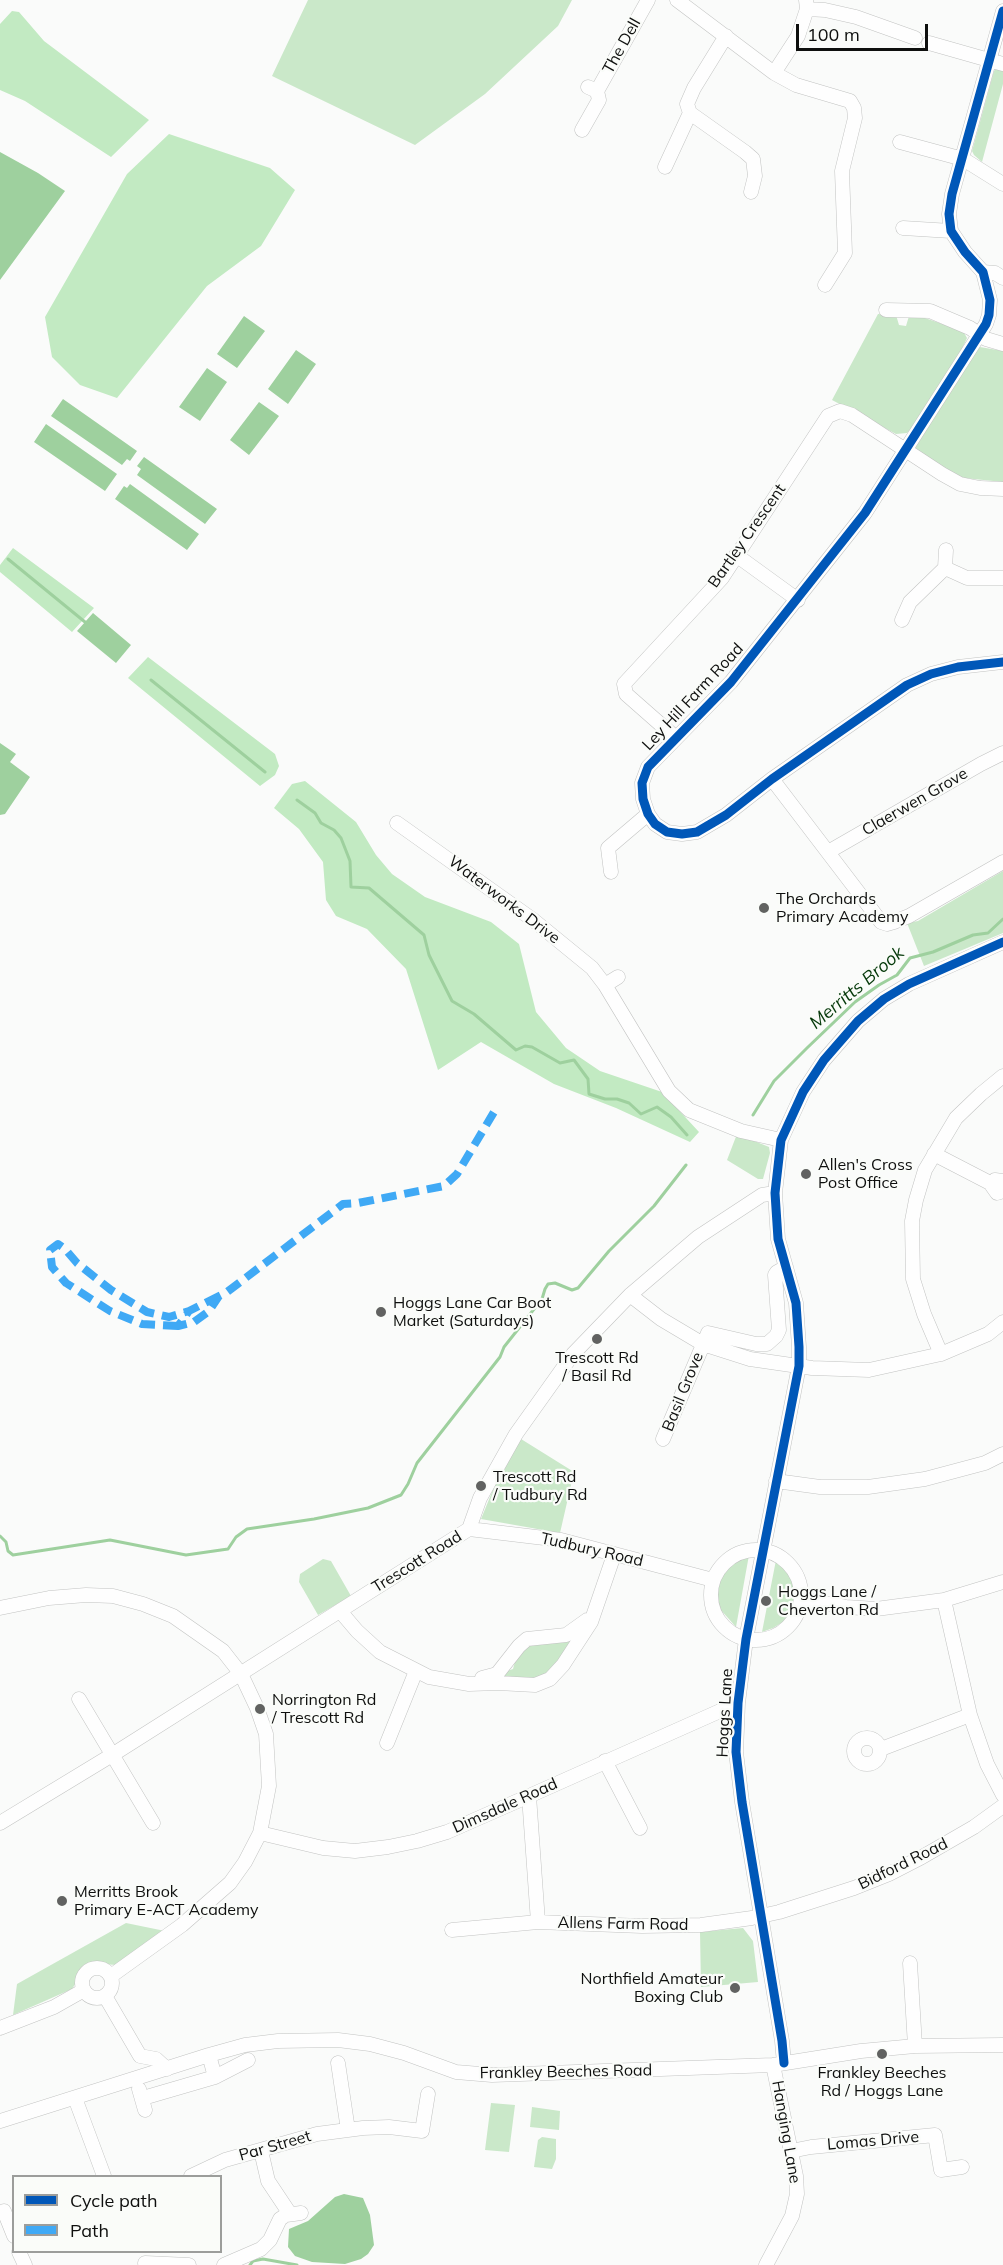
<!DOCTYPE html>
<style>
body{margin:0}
#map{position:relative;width:1003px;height:2265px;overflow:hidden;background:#fafbfa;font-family:Mulish,sans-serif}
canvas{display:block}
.legend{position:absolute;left:12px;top:2175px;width:210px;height:78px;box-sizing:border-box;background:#fafcf9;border:2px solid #9c9d9b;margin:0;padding:8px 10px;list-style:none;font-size:18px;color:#0e0f0e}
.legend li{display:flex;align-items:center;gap:12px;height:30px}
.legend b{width:30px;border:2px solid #9c9d9b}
.scale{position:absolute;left:796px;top:24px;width:132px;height:27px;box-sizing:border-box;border:3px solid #0e0f0e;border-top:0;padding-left:8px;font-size:18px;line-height:21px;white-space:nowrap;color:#0e0f0e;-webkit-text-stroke:4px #fafcf9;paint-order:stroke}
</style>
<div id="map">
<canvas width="1003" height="2265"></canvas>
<ul class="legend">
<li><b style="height:8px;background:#0057b8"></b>Cycle path</li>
<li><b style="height:8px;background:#3fa9f5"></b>Path</li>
</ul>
<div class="scale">100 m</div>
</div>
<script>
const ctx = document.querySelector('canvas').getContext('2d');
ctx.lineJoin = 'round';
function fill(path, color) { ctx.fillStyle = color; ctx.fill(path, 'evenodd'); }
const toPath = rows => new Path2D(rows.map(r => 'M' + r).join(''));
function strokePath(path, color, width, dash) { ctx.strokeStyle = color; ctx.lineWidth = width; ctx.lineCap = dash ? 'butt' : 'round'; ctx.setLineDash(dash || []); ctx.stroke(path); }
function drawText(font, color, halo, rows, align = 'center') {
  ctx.font = font + ' Mulish,sans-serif'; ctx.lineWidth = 4.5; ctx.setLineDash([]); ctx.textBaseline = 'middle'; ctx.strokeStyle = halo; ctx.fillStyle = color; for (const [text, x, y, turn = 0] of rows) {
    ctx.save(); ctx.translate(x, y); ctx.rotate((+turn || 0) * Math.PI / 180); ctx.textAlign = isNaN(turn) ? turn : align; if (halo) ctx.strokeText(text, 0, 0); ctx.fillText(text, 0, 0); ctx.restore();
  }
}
fill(toPath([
 [308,0,572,0,558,26,485,94,415,145,272,76],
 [998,67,1003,68,1003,84,982,162,974,155,972,151,994,71],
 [878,314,896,315,899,325,906,326,909,316,916,315,963,331,967,338,943,390,980,347,1003,351,1003,482,964,478,949,472,915,448,939,396,907,433,896,434,832,400],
 [1003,871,1003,933,924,966,907,923,918,921],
 [737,1134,769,1147,770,1153,763,1179,758,1179,727,1160],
 [521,1439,574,1472,560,1533,481,1519,501,1470],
 [749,1555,736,1627,720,1609,717,1598,718,1586,722,1575,729,1566,738,1559],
 [323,1559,331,1561,351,1596,318,1615,299,1582,300,1574],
 [776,1560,785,1568,792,1578,795,1590,794,1602,790,1613,783,1622,773,1628,762,1632],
 [572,1638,550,1677,533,1683,501,1679,507,1671,513,1669,516,1658,524,1645],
 [126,1923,165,1931,117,1965,102,1964,86,1967,72,1989,13,2015,17,1984],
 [743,1928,753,1941,758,1982,701,1987,700,1932],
 [491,2103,515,2105,509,2152,485,2150],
 [532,2107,560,2111,559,2130,530,2127],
 [542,2137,556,2139,556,2159,552,2169,534,2167,538,2140]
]), '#cae8c9');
fill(toPath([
 [12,11,19,12,44,41,149,120,111,157,25,101,0,90,0,24],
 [169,134,270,168,295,190,261,246,207,286,117,398,80,385,52,357,45,317,127,174],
 [13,548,94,608,72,632,0,572,0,565],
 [148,657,275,754,279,766,275,775,260,786,128,678],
 [305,781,356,822,376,855,392,874,425,897,491,922,519,944,536,1012,566,1048,600,1071,662,1092,699,1132,690,1142,616,1108,554,1084,481,1042,438,1070,406,969,367,929,336,916,326,900,323,862,299,829,274,808,292,784]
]), '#c2eac2');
fill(toPath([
 [0,152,38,173,65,191,0,280],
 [244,316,265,331,237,368,217,354],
 [296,350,316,364,288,404,268,389],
 [207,368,227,382,200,421,179,407],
 [63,399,137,451,130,461,127,459,122,465,51,416],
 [259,402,279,416,249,455,230,440],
 [46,424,117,474,105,491,34,442],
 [144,457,217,509,205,524,137,475,141,469,137,466],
 [130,484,199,534,187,550,115,499,124,486,127,488],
 [93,613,131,645,116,663,77,631],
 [0,743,16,754,10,762,30,777,5,814,0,815],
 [344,2194,363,2198,370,2215,374,2245,368,2254,361,2259,345,2264,312,2262,295,2256,288,2247,289,2229,308,2221,335,2197]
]), '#9ed09e');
strokePath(toPath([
 [8,559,85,622],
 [151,680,265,772],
 [297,800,315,813,321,823,334,830,341,838,350,861,351,887,369,888,424,935,429,955,452,1001,474,1014,516,1050,525,1046,532,1047,560,1063,574,1060,588,1079,589,1094,605,1099,617,1099,629,1103,641,1114,657,1107,671,1117,687,1135],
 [753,1115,774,1081,807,1048,855,1002,879,985,897,975,910,958,933,952,973,935,988,933,1003,919],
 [0,1536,6,1542,8,1551,13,1555,110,1540,186,1555,228,1549,236,1537,247,1529,314,1519,368,1508,401,1495,408,1484,417,1463,500,1357,504,1347,542,1299,545,1289,548,1284,555,1283,572,1290,578,1288,609,1251,654,1206,686,1165],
 [250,2265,253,2261,263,2259,297,2265]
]), '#9ed09e', 3);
const minor = toPath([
 [677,0,774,73,796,85,850,101,854,108,855,118,842,171,845,253,825,285],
 [807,9,825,10,856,17,915,38],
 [1003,11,952,194,949,214,951,231,965,252,983,272,990,300,989,315,986,324,865,513,731,682,648,767,642,783,643,799,648,814,655,824,667,832,682,834,697,832,726,815,772,779,907,685,931,674,958,667,1003,662],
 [929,43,1003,64],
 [774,73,798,36,807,9,806,0],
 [588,87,597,91,648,0],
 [690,113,745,152,753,159,755,176,751,192],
 [582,130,599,100,597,91],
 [900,142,963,159,1003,184],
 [665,167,690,113,687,104,694,88,726,36],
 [903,228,951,231],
 [983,272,995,273,1003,278],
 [886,310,930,311,970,328,986,339,1003,344],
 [736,555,798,600],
 [945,568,946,550],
 [902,620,910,602,945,568,967,578,1003,578],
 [676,738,626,694,624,684,722,578,828,416,840,411,852,415,942,474,960,484,980,488,1003,489],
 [772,779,881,922,887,924,894,922,909,916,1003,862],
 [397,823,532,919,592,968,605,985,669,1091,689,1110,741,1131,781,1140],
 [828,852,981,764,1003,753],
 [611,872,608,848,648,814],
 [605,985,618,977],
 [934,1154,992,1184],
 [1003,1181,995,1180,992,1186,997,1193,1003,1191],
 [630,1295,661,1319,703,1344,750,1359,812,1368,869,1370,941,1354,988,1334,1003,1322],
 [941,1354,924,1314,913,1279,912,1221,916,1200,925,1170,956,1118,981,1094,1003,1076],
 [663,1439,708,1333,756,1344,767,1344,776,1336,779,1330,775,1275,777,1272,786,1267],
 [776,1481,820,1487,868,1487,925,1479,985,1463,1003,1454],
 [469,1529,561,1540,713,1580],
 '711 1595a45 45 0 1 1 90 0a45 45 0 1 1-90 0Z',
 [801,1599,846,1607,876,1609,944,1600,1003,1582],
 [944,1600,970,1715,987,1764,1003,1795],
 [0,1608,49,1598,86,1595,113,1596,143,1604,173,1616,223,1651,241,1674,257,1708,266,1734,269,1786,260,1833,245,1862,230,1883,182,1925,111,1976],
 [340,1611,357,1631,380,1652,429,1677,469,1684,498,1683,535,1685,550,1679,563,1665,591,1622,614,1555],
 [482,1678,497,1674,519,1646,527,1639,566,1635,587,1620],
 [79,1699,153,1823],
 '854 1751a13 13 0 1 1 26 0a13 13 0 1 1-26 0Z',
 [387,1743,416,1671],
 [881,1749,970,1715],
 [605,1761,640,1828],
 [529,1796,538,1922,642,1926,701,1925,752,1918,779,1912,854,1888,889,1874,922,1857,974,1827,1003,1806],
 [0,1823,112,1755,469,1529,480,1498,516,1434,573,1354,630,1295,698,1237,762,1195,775,1193],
 [260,1833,323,1848,355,1851,388,1847,417,1841,447,1832,529,1796,738,1703],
 [452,1930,538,1922],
 [910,1963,915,2046],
 '82 1983a15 15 0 1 1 30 0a15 15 0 1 1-30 0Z',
 [105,1996,140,2056,156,2059,167,2069],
 [0,2028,54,2007,84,1990],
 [338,2063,348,2130],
 [784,2063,782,2041,742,1802,736,1752,738,1703,746,1639,799,1366,799,1347,796,1303,778,1239,775,1193,781,1140,803,1092,824,1060,858,1021,884,999,909,984,1003,942],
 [215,2077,248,2060],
 [139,2089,145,2110],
 [75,2098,104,2176],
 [143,2098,215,2077,209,2055],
 [0,2121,209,2055,245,2045,278,2041,338,2040,370,2044,404,2053,456,2072,492,2075,773,2065,861,2051,915,2046,1003,2045],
 [261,2151,268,2181,290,2214],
 [791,2151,811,2147,935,2135,941,2170,962,2167],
 [191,2176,225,2160,317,2134,363,2128,389,2127,422,2131,428,2094],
 [4,2211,14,2236],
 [19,2252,25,2265],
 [145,2263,189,2265],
 [224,2265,261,2249,270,2240,280,2219,286,2215,301,2213],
 [766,2265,792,2216,797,2194,796,2176,773,2065]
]);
strokePath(minor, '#c2c3c2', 15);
strokePath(minor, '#fefefe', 14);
strokePath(toPath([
 [219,1296,189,1311,178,1326,194,1322,209,1311,219,1296,227,1292,343,1204,358,1203,444,1186,457,1174,497,1107],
 [178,1326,142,1324,110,1311,66,1283,52,1267,50,1250,58,1244,65,1249,77,1263,111,1290,147,1312,169,1317,189,1311]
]), '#3fa9f5', 8, [15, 8]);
strokePath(toPath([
 [1003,11,952,194,949,214,951,231,965,252,983,272,990,300,989,315,986,324,865,513,731,682,648,767,642,783,643,799,648,814,655,824,667,832,682,834,697,832,726,815,772,779,907,685,931,674,958,667,1003,662],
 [784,2063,782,2041,742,1802,736,1752,738,1703,746,1639,799,1366,799,1347,796,1303,778,1239,775,1193,781,1140,803,1092,824,1060,858,1021,884,999,909,984,1003,942]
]), '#0057b8', 9);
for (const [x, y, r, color] of [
 [764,908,6,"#616261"],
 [806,1174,6,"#616261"],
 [381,1312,6,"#616261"],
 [597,1339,6,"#616261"],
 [481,1486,6,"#616261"],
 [766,1601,6,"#616261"],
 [260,1709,6,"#616261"],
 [62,1901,6,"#616261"],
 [735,1988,6,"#616261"],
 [882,2054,6,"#616261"]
]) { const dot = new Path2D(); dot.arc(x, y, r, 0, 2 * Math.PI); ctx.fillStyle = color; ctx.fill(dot); strokePath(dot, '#fafcf9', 2); }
drawText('16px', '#0e0f0e', '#fafcf9', [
 ["The Dell",622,46,-61],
 ["Bartley Crescent",747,536,-55],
 ["Ley Hill Farm Road",693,697,-47],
 ["Claerwen Grove",915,802,-30],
 ["Waterworks Drive",504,900,37],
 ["Basil Grove",683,1392,-68],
 ["Tudbury Road",592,1550,13],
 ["Trescott Road",417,1562,-32],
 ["Hoggs Lane",725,1713,-87],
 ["Dimsdale Road",505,1806,-24],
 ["Bidford Road",903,1864,-26],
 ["Allens Farm Road",623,1924,1],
 ["Frankley Beeches Road",566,2072,-1],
 ["Hanging Lane",786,2132,80],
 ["Lomas Drive",873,2141,-5],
 ["Par Street",275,2146,-16]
]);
drawText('16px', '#0e0f0e', '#fafcf9', [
 ["The Orchards",776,899],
 ["Primary Academy",776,917],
 ["Allen's Cross",818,1165],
 ["Post Office",818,1183],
 ["Hoggs Lane Car Boot",393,1303],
 ["Market (Saturdays)",393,1321],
 ["Trescott Rd",597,1358,"center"],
 ["/ Basil Rd",597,1376,"center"],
 ["Trescott Rd",493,1477],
 ["/ Tudbury Rd",493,1495],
 ["Hoggs Lane /",778,1592],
 ["Cheverton Rd",778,1610],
 ["Norrington Rd",272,1700],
 ["/ Trescott Rd",272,1718],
 ["Merritts Brook",74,1892],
 ["Primary E-ACT Academy",74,1910],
 ["Northfield Amateur",723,1979,"right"],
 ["Boxing Club",723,1997,"right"],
 ["Frankley Beeches",882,2073,"center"],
 ["Rd / Hoggs Lane",882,2091,"center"]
], 'left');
drawText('italic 18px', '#05390a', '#fafcf9', [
 ["Merritts Brook",857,988,-40]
]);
</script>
